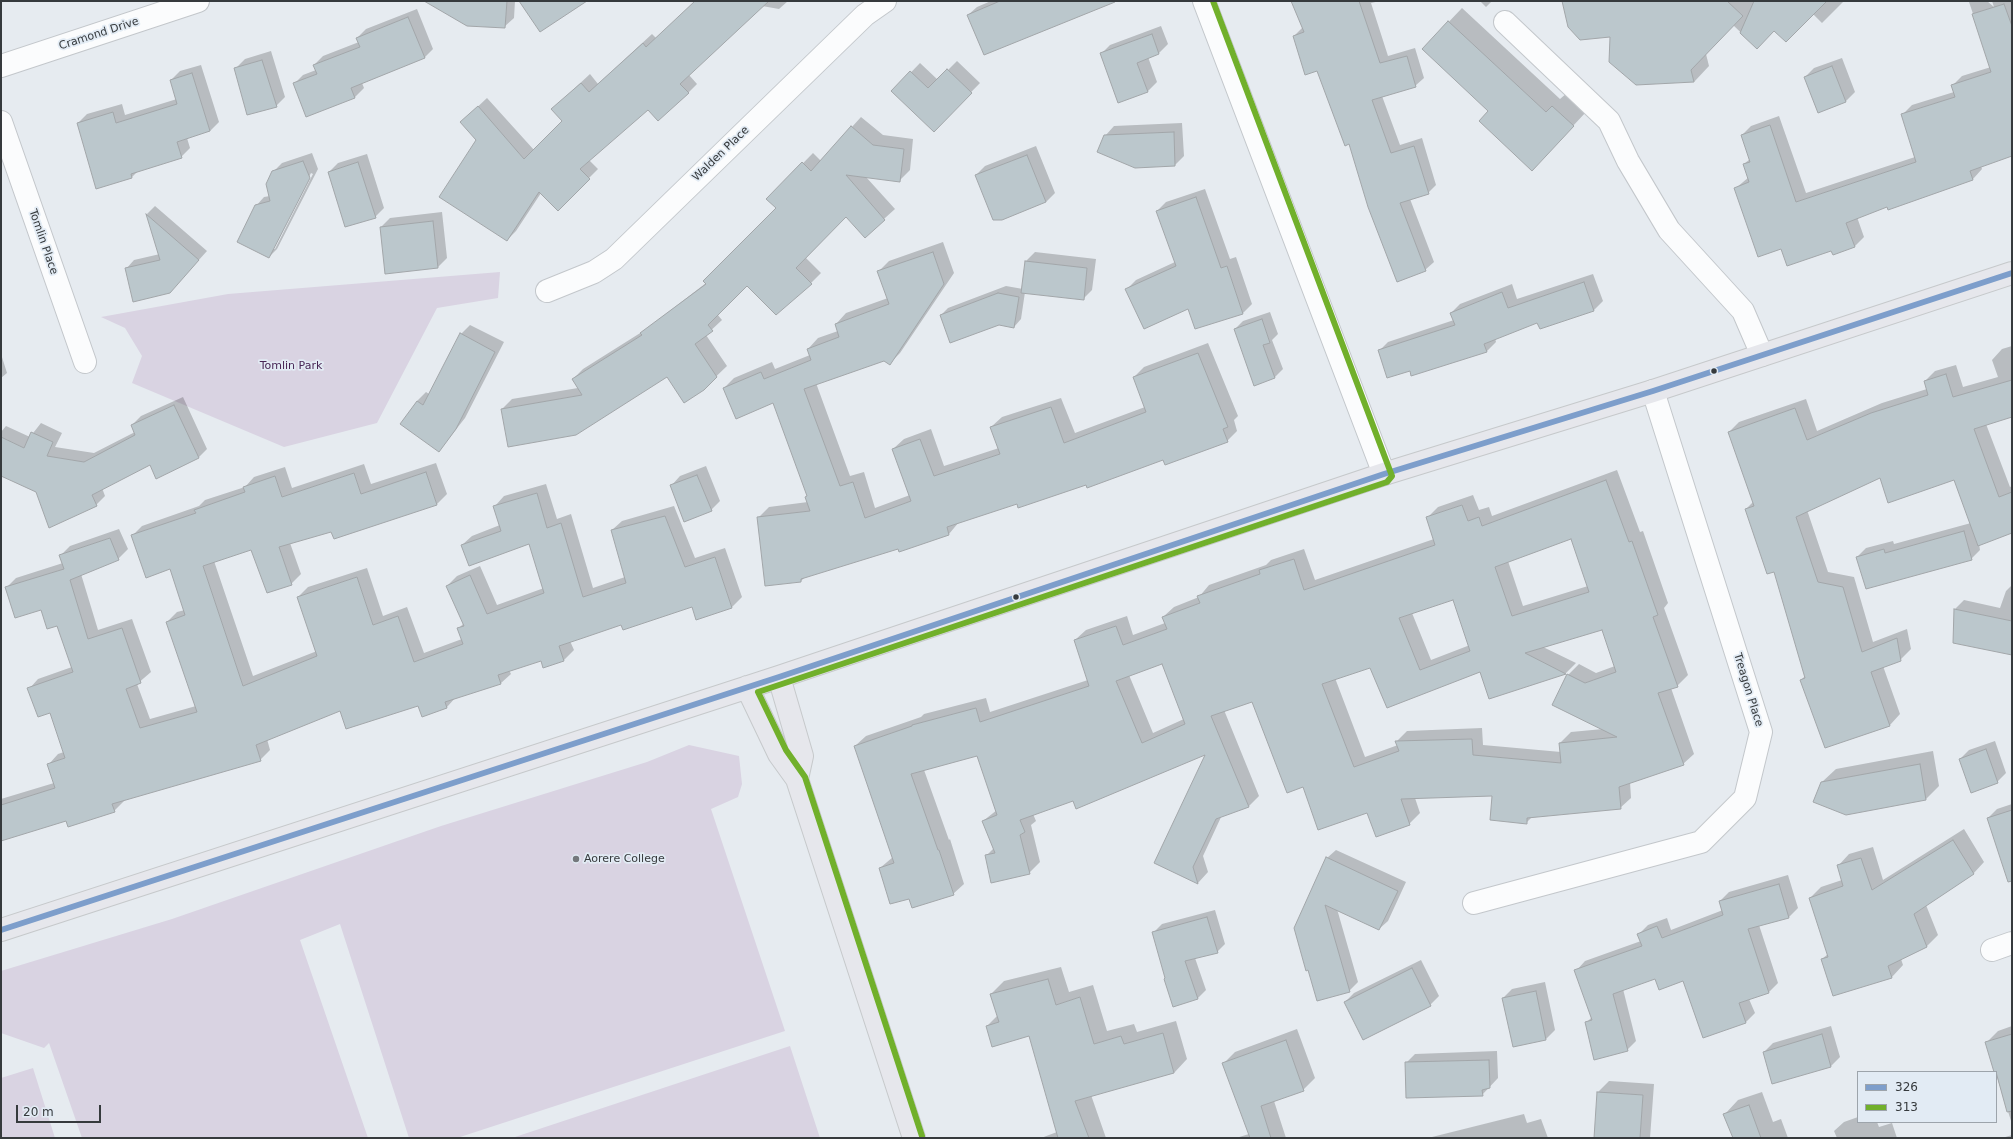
<!DOCTYPE html>
<style>
body{margin:0}
#map{position:relative;width:2013px;height:1139px;overflow:hidden;background:#e6ebf0;font-family:"DejaVu Sans",sans-serif}
canvas{display:block}
.frame{position:absolute;inset:0;border:2px solid #363a3d;pointer-events:none}
.legend{position:absolute;left:1857px;top:1071px;width:140px;height:52px;box-sizing:border-box;background:#e2ebf4;border:1px solid #9da4ab;margin:0;padding:5px 7px;list-style:none;font-size:12px;color:#363a3d}
.legend li{display:flex;align-items:center;gap:8px;height:20px}
.legend b{width:20px;border:1px solid #9da4ab}
.scale{position:absolute;left:16px;top:1105px;width:85px;height:18px;box-sizing:border-box;border:2px solid #363a3d;border-top:0;padding-left:5px;font-size:12px;line-height:14px;white-space:nowrap;color:#363a3d;-webkit-text-stroke:3px #e2ebf4;paint-order:stroke}
</style>
<div id="map">
<canvas width="2013" height="1139"></canvas>
<div class="frame"></div>
<ul class="legend">
<li><b style="height:5px;background:#7d9ecb"></b>326</li>
<li><b style="height:5px;background:#71b02b"></b>313</li>
</ul>
<div class="scale">20 m</div>
</div>
<script>
const ctx = document.querySelector('canvas').getContext('2d');
ctx.lineJoin = 'round';
function fill(path, color) { ctx.fillStyle = color; ctx.fill(path, 'evenodd'); }
const toPath = rows => new Path2D(rows.map(r => 'M' + r).join(''));
function strokePath(path, color, width, dash) { ctx.strokeStyle = color; ctx.lineWidth = width; ctx.lineCap = dash ? 'butt' : 'round'; ctx.setLineDash(dash || []); ctx.stroke(path); }
function drawText(font, color, halo, rows, align = 'center') {
  ctx.font = font + ' "DejaVu Sans",sans-serif'; ctx.lineWidth = 3.5; ctx.setLineDash([]); ctx.textBaseline = 'middle'; ctx.strokeStyle = halo; ctx.fillStyle = color; for (const [text, x, y, turn = 0] of rows) {
    ctx.save(); ctx.translate(x, y); ctx.rotate((+turn || 0) * Math.PI / 180); ctx.textAlign = isNaN(turn) ? turn : align; if (halo) ctx.strokeText(text, 0, 0); ctx.fillText(text, 0, 0); ctx.restore();
  }
}
fill(toPath([
 [500,272,498,298,437,308,377,423,284,447,132,383,142,356,125,328,101,317,228,294],
 [689,745,739,756,742,784,738,797,711,809,785,1031,457,1138,409,1138,340,924,300,940,368,1138,82,1138,49,1043,44,1048,1,1033,1,971,172,919,441,826,647,762],
 [790,1046,820,1138,512,1138],
 [33,1068,55,1138,1,1138,1,1078]
]), '#d9d3e2');
fill(toPath([
 [439,1,515,1,514,18,504,27],
 [696,1,788,1,779,9,762,6,689,75,697,84,688,93,648,109,589,160,598,169,558,209,541,193,516,231,507,240,471,113,487,98,534,150,563,121,553,109,562,100,590,74,598,84,652,34,656,38],
 [991,1,1114,1,968,15,977,7],
 [1292,1,1380,1,1371,3,1388,56,1415,48,1424,78,1415,86,1382,96,1400,145,1422,138,1436,185,1428,193,1410,199,1434,262,1425,270,1350,143,1317,70,1294,36,1303,27],
 [1480,1,1492,1,1486,7],
 [1563,1,1844,1,1822,23,1813,14,1775,30,1757,48,1733,25,1706,54,1709,66,1694,82,1611,35],
 [1987,1,1994,7,1992,1,2012,1,2012,155,1981,166,1982,169,1973,179,1889,209,1887,206,1857,217,1864,237,1855,246,1832,250,1781,248,1736,188,1749,177,1744,164,1750,159,1742,135,1751,126,1779,116,1806,193,1915,157,1902,115,1912,105,1954,92,1952,86,1962,76,1991,67,1969,2],
 [1462,8,1560,99,1567,93,1586,112,1545,156,1490,111,1423,49],
 [417,9,433,49,424,58,362,83,364,88,355,97,306,116,294,84,303,75,316,70,314,65,323,56,359,42,357,38,366,29],
 [1161,26,1168,44,1159,53,1148,57,1157,82,1148,91,1119,101,1101,54,1110,45],
 [271,51,285,97,276,106,236,68,245,59],
 [1842,58,1855,92,1846,101,1818,112,1805,77,1814,68],
 [957,61,980,83,934,130,893,91,920,63,938,80],
 [201,65,219,122,210,131,187,138,190,148,181,157,139,170,132,177,78,123,87,114,122,104,125,115,177,99,171,80,180,71],
 [861,117,883,135,913,139,910,170,900,180,866,177,895,209,865,236,847,215,806,258,821,273,811,283,747,284,717,314,722,320,706,335,727,366,703,389,667,376,576,434,502,409,512,399,578,388,573,379,583,369,645,330,706,283,777,208,768,199,813,153,821,161],
 [1182,123,1184,156,1175,165,1105,136,1114,126],
 [1036,146,1055,193,1046,202,976,175,985,166],
 [312,153,318,169,277,249,269,257,256,206,264,197,270,196,273,172,282,163],
 [311,173,313,174,275,249,273,249],
 [367,154,384,208,375,217,329,172,338,163],
 [1205,189,1230,259,1236,257,1252,304,1243,313,1189,307,1127,289,1136,280,1175,262,1157,211,1166,202],
 [155,206,207,251,178,283,126,269,134,260,160,254,147,214],
 [442,212,447,258,438,267,381,227,390,218],
 [943,242,954,273,900,353,890,363,884,360,816,383,850,476,864,472,875,508,910,495,893,449,904,439,931,429,944,466,999,448,991,427,1002,417,1061,398,1075,433,1145,407,1134,377,1144,367,1208,343,1238,416,1234,420,1237,431,1227,441,1164,458,1087,484,1017,503,959,522,949,534,899,551,899,548,805,577,801,581,759,517,769,507,808,502,808,496,774,401,724,388,734,378,772,362,775,369,810,355,808,349,818,338,838,331,836,324,846,313,888,298,878,272,889,261],
 [1035,252,1096,259,1092,290,1083,299,1025,292,1021,319,1014,327,941,315,948,308,1006,286,1023,289,1026,261],
 [1593,274,1603,301,1594,310,1538,321,1495,338,1496,342,1487,351,1412,375,1410,370,1379,351,1388,342,1454,320,1451,313,1460,304,1512,284,1517,299],
 [1270,312,1278,334,1272,340,1283,369,1275,377,1255,384,1235,329,1243,321],
 [470,325,504,342,465,418,439,451,401,424,417,401,426,392,429,394,461,334],
 [2012,346,2012,416,1986,424,2010,487,2012,486,2012,532,1979,544,1980,550,1971,559,1857,557,1866,548,1893,541,1894,544,1971,523,1954,479,1880,477,1807,510,1828,572,1854,577,1873,642,1907,629,1911,649,1900,660,1883,666,1900,714,1890,725,1825,747,1801,680,1806,675,1775,571,1746,509,1753,502,1729,432,1739,422,1806,399,1817,431,1882,403,1927,389,1925,381,1935,371,1956,365,1963,387,1998,377,1992,360,2002,349],
 [1,354,7,373,1,378],
 [183,397,207,449,198,458,150,464,102,488,105,496,96,505,37,492,1,475,1,432,6,426,30,437,41,423,62,433,55,447,94,453,135,432,132,425,141,416],
 [436,463,447,494,437,504,335,538,332,530,290,543,301,574,291,584,252,548,214,561,253,676,317,651,298,597,308,587,367,568,383,616,407,607,424,653,462,639,459,628,464,623,447,586,457,576,480,566,497,605,544,588,530,543,462,545,472,536,500,525,495,506,504,496,546,484,557,519,571,514,593,588,625,577,612,530,622,521,674,506,695,558,725,548,742,597,732,607,697,618,692,606,621,624,570,641,574,650,564,660,544,667,541,660,509,670,511,674,501,683,456,697,447,707,423,715,419,704,341,710,267,739,270,750,260,760,124,799,124,801,114,811,66,820,1,840,1,799,54,783,49,764,58,754,64,752,51,711,29,689,38,679,72,667,57,625,41,609,6,588,16,578,63,563,60,556,70,546,119,529,128,549,118,559,81,574,98,630,132,619,151,672,137,684,150,719,196,706,167,622,177,612,185,610,171,568,132,536,142,526,199,506,205,500,245,487,254,477,285,467,292,488,364,464,371,484],
 [706,466,720,501,711,510,671,486,680,476],
 [1617,470,1640,532,1643,531,1668,603,1664,608,1688,675,1677,686,1671,688,1694,754,1683,764,1630,782,1631,798,1620,808,1532,817,1526,823,1493,795,1415,798,1420,813,1409,824,1368,812,1303,785,1252,701,1224,710,1259,796,1249,806,1222,815,1203,856,1208,872,1198,883,1155,863,1207,753,1033,814,1036,821,1031,825,1040,862,1029,873,986,856,994,848,983,821,997,810,978,755,924,770,949,840,950,839,964,884,953,894,909,897,880,868,893,857,855,746,866,736,921,717,924,714,986,698,990,712,1088,680,1075,640,1086,630,1127,616,1133,635,1165,623,1163,617,1174,607,1199,597,1209,585,1266,565,1271,560,1304,549,1315,580,1434,539,1427,518,1438,507,1473,495,1479,510,1489,507,1492,516],
 [1571,538,1588,586,1523,606,1508,561],
 [1454,598,1470,645,1431,660,1412,613],
 [1602,628,1615,666,1596,673,1579,664,1568,675,1603,729,1571,732,1560,743,1561,752,1483,745,1482,728,1407,731,1397,741,1398,745,1365,757,1335,678,1371,666,1387,707,1480,671,1489,698,1566,673,1576,663,1543,647],
 [1162,663,1184,719,1153,733,1129,675],
 [2012,585,2012,652,1955,609,1964,600,2000,608,2006,591],
 [1995,741,2006,773,1997,782,1960,759,1969,750],
 [1933,751,1939,786,1926,799,1846,814,1822,782,1836,769],
 [2012,804,2012,859,1988,818,1997,809],
 [1964,829,1984,862,1973,874,1926,905,1938,935,1926,947,1901,959,1903,965,1892,977,1822,959,1828,954,1810,898,1821,887,1842,880,1838,866,1849,854,1873,847,1883,880],
 [1336,850,1406,882,1388,921,1379,929,1337,909,1358,982,1349,991,1295,929,1327,858],
 [1788,875,1798,908,1789,917,1759,925,1778,983,1769,992,1749,999,1755,1013,1746,1022,1683,980,1655,977,1623,989,1636,1041,1627,1050,1586,1023,1592,1017,1576,971,1585,961,1641,941,1639,934,1648,925,1667,918,1671,930,1723,910,1720,901,1729,892],
 [1215,910,1225,944,1217,952,1195,958,1206,990,1198,998,1174,1006,1154,932,1162,924],
 [1421,960,1439,996,1430,1005,1345,1002,1354,993],
 [1061,967,1069,992,1093,985,1107,1031,1134,1024,1137,1032,1176,1021,1187,1059,1174,1073,1091,1095,1106,1138,1041,1138,1057,1132,1030,1034,987,1026,998,1015,991,994,1004,981],
 [1545,982,1555,1030,1546,1039,1514,1046,1503,998,1512,989],
 [1831,1026,1840,1057,1831,1066,1773,1082,1764,1052,1773,1043],
 [2012,1026,2012,1124,1986,1043,1998,1031],
 [1297,1029,1315,1078,1303,1090,1274,1101,1286,1138,1236,1138,1249,1134,1224,1063,1235,1052],
 [1497,1051,1498,1078,1482,1095,1406,1063,1415,1054],
 [1609,1081,1654,1084,1650,1138,1595,1138,1598,1092],
 [1762,1092,1773,1122,1781,1119,1788,1138,1734,1138,1725,1114,1738,1100],
 [1524,1114,1527,1123,1541,1119,1548,1138,1428,1138],
 [1858,1117,1858,1122,1877,1122,1879,1127,1892,1123,1897,1138,1837,1138,1834,1131,1844,1122],
 [2012,1135,2012,1138,2002,1138]
]), '#0003');
const building = toPath([
 [424,1,507,1,505,28,467,26,424,1],
 [519,1,587,1,540,32,519,1],
 [695,1,769,1,680,84,689,93,658,121,648,110,580,169,590,179,558,211,539,192,507,241,439,197,476,140,460,122,478,106,524,159,562,121,551,109,581,83,589,92,643,43,646,47,695,1],
 [1000,1,1115,1,1115,2,984,55,967,15,1000,1],
 [1291,1,1359,1,1380,63,1407,56,1416,87,1372,100,1391,153,1414,146,1429,194,1400,203,1426,271,1397,282,1368,207,1349,144,1345,146,1317,71,1305,75,1293,36,1304,32,1291,1],
 [1562,1,1727,1,1743,16,1691,70,1694,82,1636,85,1609,62,1610,37,1580,40,1568,27,1562,1],
 [1754,1,1827,1,1786,42,1774,31,1757,49,1740,33,1754,1],
 [2004,4,2012,26,2012,156,1970,171,1973,180,1888,210,1887,207,1846,223,1855,247,1833,255,1831,251,1787,266,1781,249,1758,257,1734,188,1749,182,1743,164,1750,162,1741,135,1770,125,1796,202,1916,162,1901,114,1955,97,1951,85,1991,72,1972,14,2004,4],
 [408,17,425,58,351,88,355,98,306,117,293,83,317,74,313,65,360,47,356,38,408,17],
 [1448,21,1546,112,1552,106,1574,126,1532,171,1479,121,1488,111,1422,49,1448,21],
 [1152,34,1159,54,1137,63,1148,92,1118,103,1100,53,1152,34],
 [262,60,277,107,247,115,234,68,262,60],
 [1832,66,1846,102,1818,113,1804,77,1832,66],
 [947,69,972,93,934,132,891,91,910,71,928,88,947,69],
 [192,73,210,131,177,142,182,158,131,174,132,178,96,189,77,123,113,112,116,123,177,104,170,80,192,73],
 [851,126,873,145,904,149,900,182,846,175,885,220,865,238,846,217,796,268,812,284,776,315,747,286,708,325,713,331,695,344,717,377,704,390,684,403,667,377,576,435,508,447,501,409,582,395,572,379,642,335,640,333,706,284,703,281,776,208,766,199,802,162,811,171,851,126],
 [1174,132,1175,166,1135,168,1097,152,1104,135,1174,132],
 [1027,155,1046,202,1002,220,993,220,975,175,1027,155],
 [303,161,310,178,269,258,237,242,255,205,270,201,266,184,272,171,303,161],
 [358,162,376,218,345,227,328,172,358,162],
 [1196,197,1221,268,1227,266,1243,314,1195,329,1188,309,1144,329,1125,289,1176,266,1156,211,1196,197],
 [146,214,199,260,170,293,133,302,125,268,160,260,146,214],
 [433,221,438,268,385,274,380,227,433,221],
 [933,252,944,284,890,365,884,361,804,389,840,486,853,482,865,518,911,501,892,449,920,439,934,476,1000,454,990,427,1051,407,1064,443,1146,412,1133,377,1198,353,1228,427,1223,429,1228,442,1165,465,1163,460,1087,488,1086,485,1018,508,1017,504,947,527,949,535,899,552,898,549,801,579,801,582,765,586,757,517,810,511,805,497,807,496,773,403,736,419,723,388,761,372,764,379,811,360,807,349,839,337,835,324,889,304,877,271,933,252],
 [1025,261,1087,268,1084,300,1021,293,1025,261],
 [1584,282,1594,311,1540,329,1537,323,1484,344,1487,352,1411,376,1410,371,1387,378,1378,350,1455,325,1450,313,1502,292,1508,308,1584,282],
 [998,293,1019,297,1014,328,999,325,950,343,940,315,998,293],
 [1262,319,1270,343,1263,345,1275,378,1254,386,1234,329,1262,319],
 [460,333,495,352,456,429,439,452,400,424,417,401,423,405,460,333],
 [1946,374,1953,397,2012,380,2012,417,1974,429,1999,497,2012,492,2012,533,1978,546,1954,480,1888,503,1880,478,1796,517,1818,582,1843,587,1862,652,1897,638,1901,661,1871,672,1890,726,1825,748,1800,680,1805,678,1774,572,1767,574,1745,509,1754,506,1728,432,1795,408,1807,440,1871,413,1928,395,1924,381,1946,374],
 [174,405,199,458,156,479,150,465,92,495,97,506,49,528,36,492,1,476,1,437,24,448,31,432,53,442,47,456,84,462,135,435,131,425,174,405],
 [426,472,437,505,334,539,331,532,279,547,292,585,267,593,251,550,203,566,243,686,317,656,297,597,357,577,373,625,398,616,414,662,463,644,457,628,464,626,446,586,470,575,487,614,544,593,529,544,469,566,461,545,501,531,493,506,537,493,547,528,561,523,583,597,626,583,611,530,665,516,685,567,715,557,732,608,696,620,692,607,623,630,621,625,583,638,559,646,564,661,543,668,541,661,498,675,501,684,445,702,447,708,422,717,418,706,346,729,340,711,256,745,261,761,112,804,115,812,68,827,66,821,1,841,1,805,55,788,47,764,65,758,50,713,38,717,27,688,73,672,57,626,47,629,41,610,15,618,5,587,64,569,59,555,110,538,119,560,70,580,88,639,122,628,141,683,126,689,140,728,197,712,166,622,185,615,170,569,146,578,131,535,196,513,194,510,245,492,243,487,275,476,282,497,354,473,361,494,426,472],
 [697,475,712,511,684,522,670,485,697,475],
 [1606,480,1629,542,1632,541,1658,615,1653,617,1678,687,1658,693,1684,765,1619,787,1621,809,1527,818,1527,824,1490,820,1492,796,1401,799,1410,825,1376,837,1367,813,1318,830,1303,787,1287,793,1252,702,1211,716,1249,807,1216,819,1193,867,1198,884,1154,863,1205,755,1076,809,1073,801,1020,820,1025,832,1020,835,1030,874,991,883,985,855,995,853,982,821,997,815,977,756,911,774,938,850,939,850,954,895,912,908,909,899,890,904,879,868,894,863,854,746,912,726,912,725,976,708,980,722,1089,686,1074,640,1116,626,1123,645,1167,629,1162,617,1200,603,1197,596,1260,574,1259,570,1294,559,1304,590,1435,545,1426,517,1462,505,1468,521,1479,517,1482,526,1606,480],
 [1571,539,1589,592,1512,616,1495,567,1571,539],
 [1453,600,1470,651,1420,670,1399,618,1453,600],
 [1602,630,1616,672,1585,683,1567,674,1552,705,1617,737,1559,743,1561,763,1473,755,1472,739,1395,741,1399,751,1354,767,1322,684,1370,668,1387,708,1480,672,1489,699,1566,674,1525,653,1602,630],
 [1162,664,1185,724,1142,743,1116,681,1162,664],
 [1964,531,1972,560,1866,589,1856,557,1884,549,1885,553,1964,531],
 [1954,609,2012,621,2012,655,1953,643,1954,609],
 [1986,749,1998,783,1971,793,1959,759,1986,749],
 [1920,764,1926,800,1846,815,1813,802,1821,782,1920,764],
 [2012,810,2012,881,2008,882,1987,818,2012,810],
 [1953,840,1974,874,1914,914,1927,947,1888,966,1892,978,1833,996,1821,959,1828,957,1809,898,1843,886,1837,865,1861,858,1872,890,1953,840],
 [1326,857,1398,891,1379,930,1325,905,1350,992,1317,1001,1308,970,1306,971,1294,928,1326,857],
 [1779,884,1789,918,1748,929,1769,993,1739,1003,1746,1023,1703,1038,1683,981,1659,990,1655,979,1613,994,1628,1051,1594,1060,1585,1022,1592,1020,1574,970,1642,946,1637,934,1657,926,1662,938,1723,915,1719,901,1779,884],
 [1207,917,1218,953,1185,961,1198,999,1173,1007,1164,979,1165,978,1152,932,1207,917],
 [1412,968,1431,1006,1363,1040,1344,1002,1412,968],
 [1048,979,1056,1005,1080,997,1094,1044,1121,1036,1124,1044,1163,1033,1174,1073,1075,1101,1089,1138,1058,1138,1029,1036,992,1047,986,1026,999,1022,990,994,1048,979],
 [1536,991,1546,1040,1513,1047,1502,998,1536,991],
 [1822,1034,1831,1067,1772,1084,1763,1052,1822,1034],
 [2012,1034,2012,1111,2007,1112,1996,1072,1994,1072,1985,1042,2012,1034],
 [1286,1040,1304,1091,1261,1106,1271,1138,1250,1138,1222,1063,1286,1040],
 [1489,1060,1490,1088,1482,1090,1483,1096,1406,1098,1405,1062,1489,1060],
 [1597,1092,1643,1095,1640,1138,1594,1138,1597,1092],
 [1749,1105,1761,1138,1733,1138,1723,1114,1749,1105]
]);
fill(building, '#bbc7cc');
strokePath(building, '#a2a6a9', 1);
const minor = toPath([
 [1204,1,1384,474],
 [1505,22,1609,121,1628,161,1669,230,1743,311,1762,355],
 [1,66,198,1],
 [1,122,85,362],
 [547,291,594,272,614,259,865,15,885,1],
 [1474,903,1701,842,1745,798,1761,732,1653,391],
 [1992,950,2012,943]
]);
const major = toPath([
 [779,677,802,756,797,779],
 [747,687,779,754,797,779,914,1138],
 [1,930,779,677,1384,474,1653,391,2012,273]
]);
strokePath(minor, '#c3c7cb', 24);
strokePath(major, '#c6c9cb', 24);
strokePath(minor, '#fbfcfd', 22);
strokePath(major, '#e6e7ec', 22);
strokePath(toPath([
 [1,930,779,677,1384,474,1653,391,2012,273]
]), '#7d9ecb', 6);
strokePath(toPath([
 [922,1136,805,777,786,750,758,692,1387,482,1392,476,1213,1]
]), '#71b02b', 6);
for (const [x, y, r, color] of [
 [1714,371,3.5,"#363a3d"],
 [1016,597,3.5,"#363a3d"],
 [576,859,4,"#74787c"]
]) { const dot = new Path2D(); dot.arc(x, y, r, 0, 2 * Math.PI); ctx.fillStyle = color; ctx.fill(dot); strokePath(dot, '#e2ebf4', 1.5); }
drawText('11px', '#363a3d', '#e2ebf4', [
 ["Cramond Drive",99,34,-18],
 ["Walden Place",721,154,-44],
 ["Tomlin Place",43,242,71],
 ["Treagon Place",1748,690,73]
]);
drawText('11px', '#482655', '#e2ebf4', [
 ["Tomlin Park",291,366]
]);
drawText('11px', '#363a3d', '#e2ebf4', [
 ["Aorere College",584,859]
], 'left');
</script>
